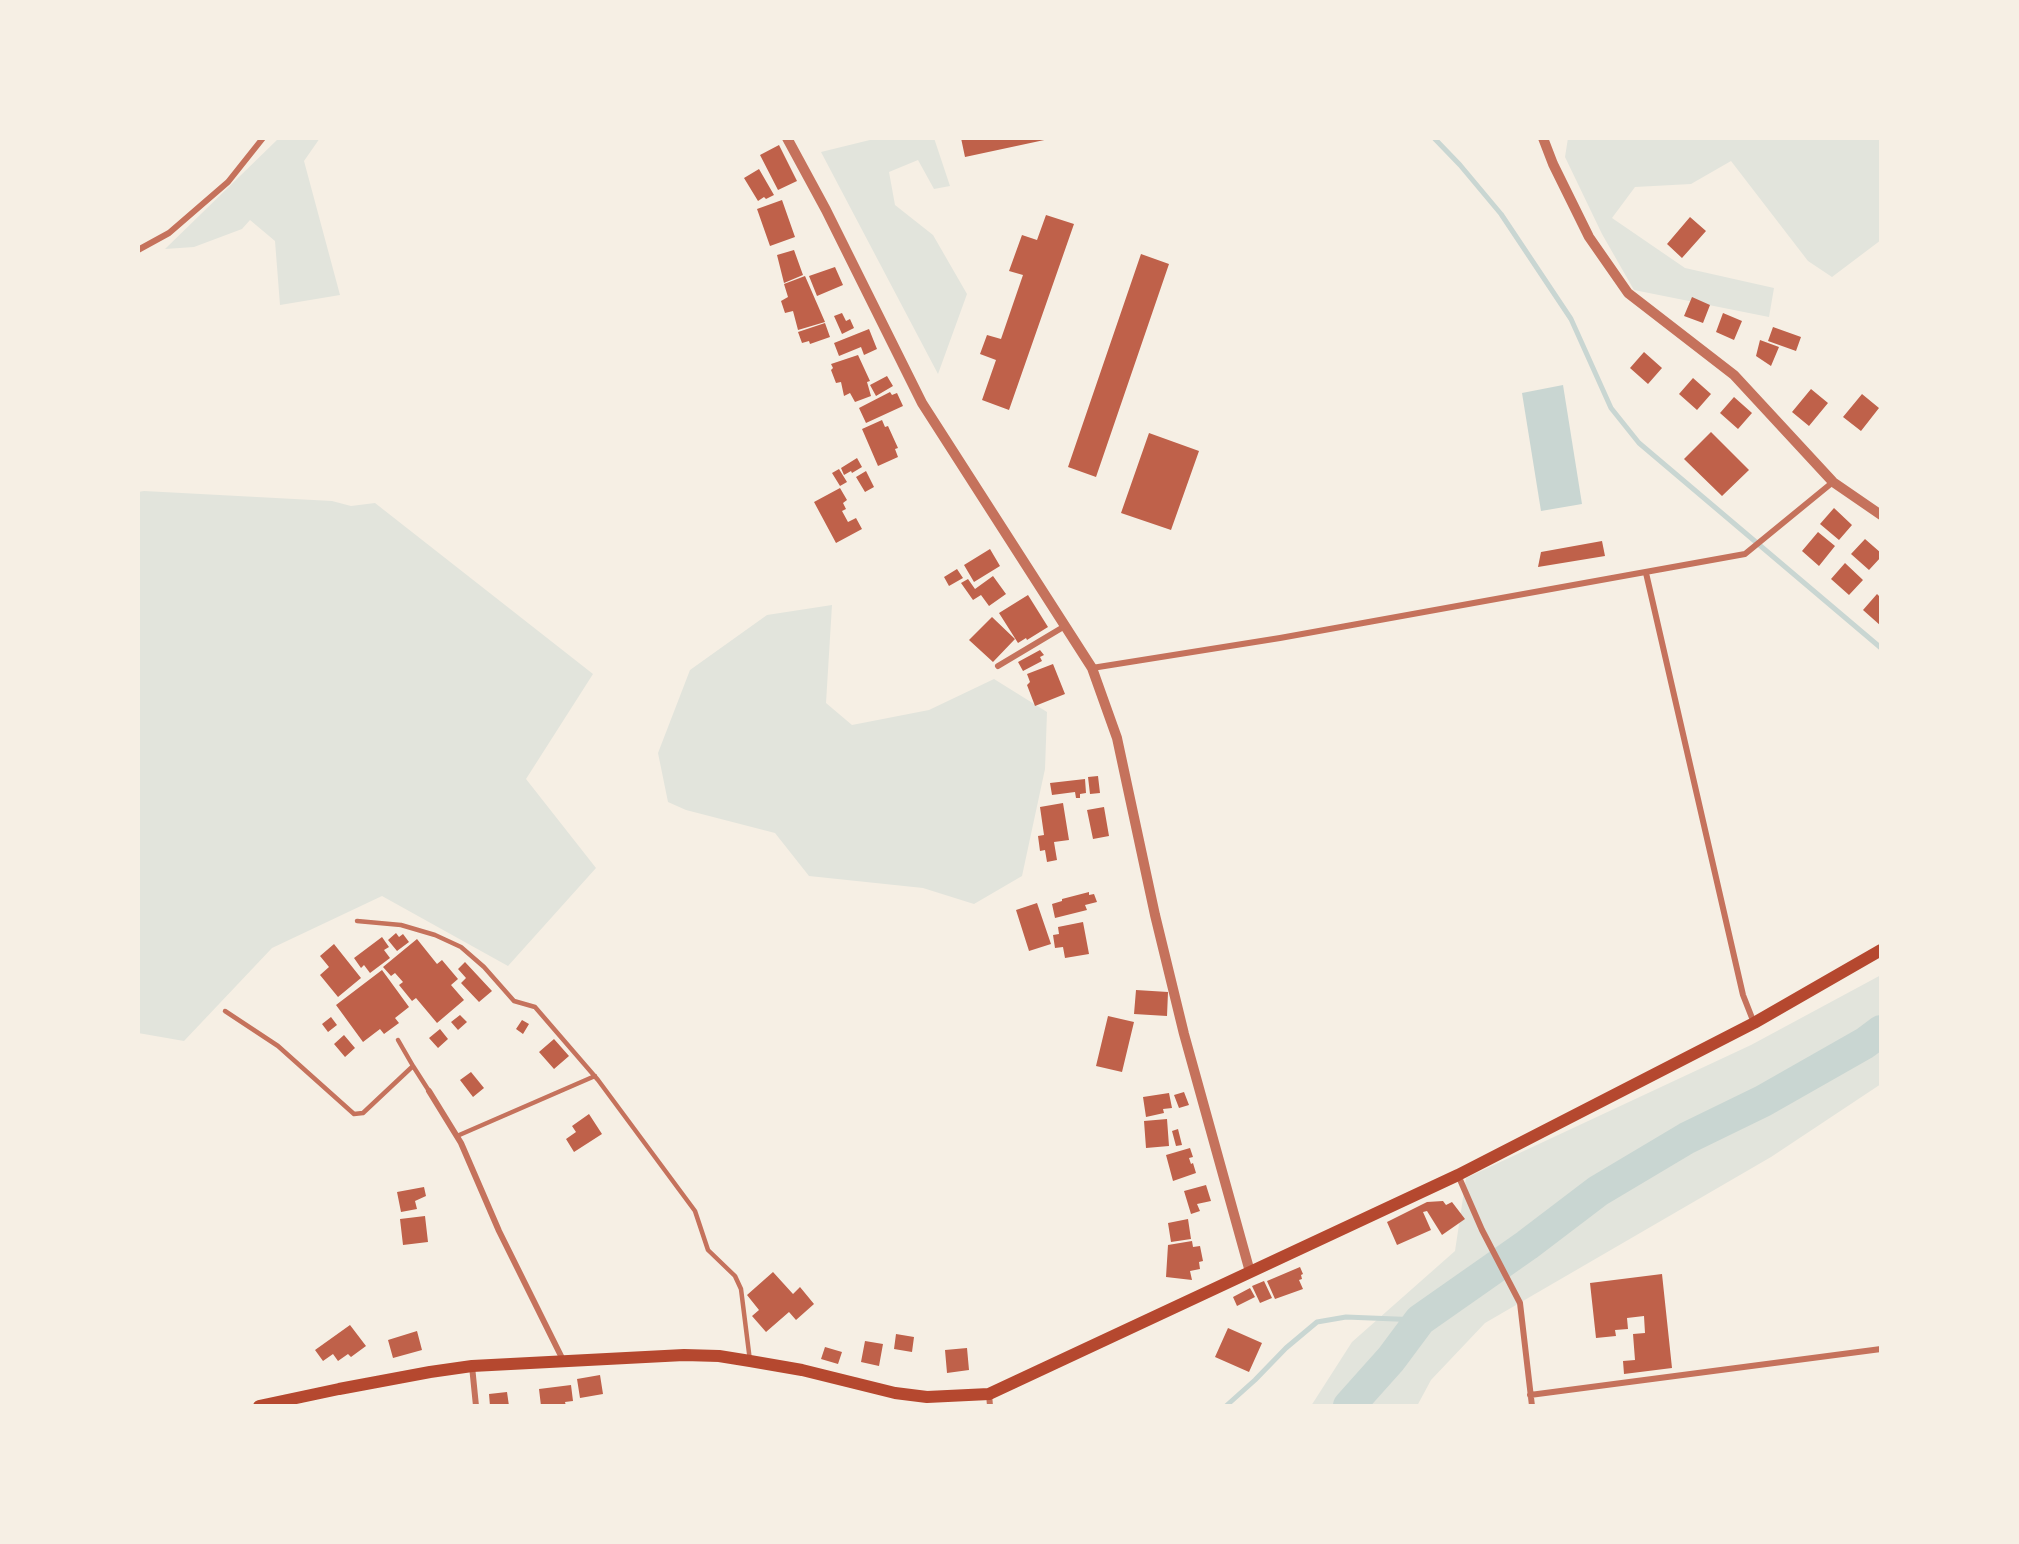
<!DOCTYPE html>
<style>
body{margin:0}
#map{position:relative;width:2019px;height:1544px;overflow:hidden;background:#f6efe4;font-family:Raleway,sans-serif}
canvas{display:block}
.frame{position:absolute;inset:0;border:140px solid #f6efe4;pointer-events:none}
</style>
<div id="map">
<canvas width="2019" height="1544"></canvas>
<div class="frame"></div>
</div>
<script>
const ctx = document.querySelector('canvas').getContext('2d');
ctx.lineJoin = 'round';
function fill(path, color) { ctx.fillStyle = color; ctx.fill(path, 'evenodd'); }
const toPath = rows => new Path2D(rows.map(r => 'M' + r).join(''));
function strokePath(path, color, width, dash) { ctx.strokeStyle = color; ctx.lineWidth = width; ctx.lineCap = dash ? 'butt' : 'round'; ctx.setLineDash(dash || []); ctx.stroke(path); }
fill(toPath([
 [279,138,320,138,304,161,340,295,280,305,275,241,250,220,242,229,194,247,165,249],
 [878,138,934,138,950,186,934,189,918,160,889,172,895,205,933,235,967,294,938,374,821,152],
 [1568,138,1881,138,1881,240,1832,277,1808,261,1731,161,1691,184,1635,187,1612,218,1685,268,1774,288,1769,317,1634,290,1602,234,1565,157],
 [144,491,332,501,351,506,375,503,593,674,526,779,596,868,508,966,382,896,272,948,184,1041,138,1033,138,492],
 [832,605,826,703,852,725,929,710,994,679,1047,712,1045,769,1022,876,974,904,923,888,809,876,775,833,686,810,668,802,658,753,690,670,767,615],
 [1881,975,1881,1084,1771,1157,1485,1323,1431,1380,1417,1406,1311,1406,1352,1342,1455,1251,1466,1178,1751,1045]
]), '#e2e4dc');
fill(toPath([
 [1563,385,1582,504,1541,511,1522,393]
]), '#c9d6d2');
strokePath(toPath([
 [1434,138,1460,165,1501,214,1571,319,1611,408,1639,443,1881,648],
 [1226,1406,1255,1380,1286,1348,1317,1322,1346,1317,1420,1320]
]), '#c9d6d2', 5);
strokePath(toPath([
 [1349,1406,1391,1359,1420,1320,1527,1245,1598,1191,1687,1138,1763,1101,1865,1043,1881,1031]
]), '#c9d6d2', 32);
fill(toPath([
 [961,138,1049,138,1049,139,965,157],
 [779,145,797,181,778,190,760,155],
 [759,169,774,195,766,199,764,197,758,201,744,178],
 [782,200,795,237,770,246,757,209],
 [1046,215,1074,224,1009,410,982,400,996,360,980,354,987,335,1001,339,1023,275,1009,271,1022,235,1037,240],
 [1690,217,1706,231,1682,258,1667,244],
 [794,250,803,275,784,283,777,255],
 [1141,254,1169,264,1096,477,1068,467],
 [835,267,843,285,817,296,809,276],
 [805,276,825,322,798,330,793,311,785,313,781,301,788,297,784,284],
 [1692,297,1710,305,1703,323,1684,316],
 [842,313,846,321,850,319,854,328,842,334,834,316],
 [1723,313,1742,321,1734,340,1716,332],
 [825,323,830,337,810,344,809,341,802,343,798,332],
 [1773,327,1801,337,1796,351,1768,341],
 [869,329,877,349,864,355,861,347,839,356,834,343],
 [1760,340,1779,347,1771,366,1756,356],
 [1644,352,1662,368,1648,384,1630,368],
 [858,355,870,381,867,382,871,396,855,402,850,393,844,396,841,382,836,383,831,370,833,368,831,364],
 [887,376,893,386,876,396,870,385],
 [1693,378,1711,394,1697,410,1679,394],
 [1811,389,1828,403,1809,426,1792,412],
 [890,392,892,395,897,393,903,406,866,423,859,408],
 [1862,394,1879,408,1861,431,1843,417],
 [1734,397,1752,413,1738,429,1720,413],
 [882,420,885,427,888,426,898,448,895,449,898,457,878,466,862,429],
 [1711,432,1749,470,1722,496,1684,459],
 [1149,433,1199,451,1171,530,1121,513],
 [857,458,862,467,852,473,851,471,844,475,841,468],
 [839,469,847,482,840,486,832,473],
 [866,471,874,487,865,492,856,477],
 [840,488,847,500,843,503,846,509,842,511,848,522,856,518,862,529,836,543,814,502],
 [1834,508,1852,525,1839,540,1820,524],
 [1818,532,1835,546,1819,566,1802,551],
 [1865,539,1881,553,1881,557,1869,570,1851,554],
 [1602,541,1605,556,1538,567,1541,552],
 [990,549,1000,566,974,582,964,565],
 [1845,563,1863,580,1849,595,1831,579],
 [957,569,963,578,949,586,944,577],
 [993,576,1006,594,989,606,981,595,973,600,961,583,968,579,975,589],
 [1877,594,1881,598,1881,626,1863,610],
 [1028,595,1048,627,1027,640,1026,638,1018,643,999,613],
 [992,617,1015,639,993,662,969,640],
 [1040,650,1044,655,1040,657,1042,661,1023,671,1018,662],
 [1053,664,1065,694,1035,706,1027,685,1030,682,1027,674],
 [1098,776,1100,793,1090,794,1088,777],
 [1085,779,1086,793,1080,794,1080,798,1076,798,1075,792,1052,795,1050,783],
 [1063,803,1069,840,1054,842,1057,860,1047,862,1045,850,1040,851,1038,836,1044,835,1040,807],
 [1104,807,1109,836,1093,839,1087,810],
 [1089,892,1089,895,1094,894,1097,902,1085,905,1087,910,1055,918,1052,904,1062,901,1062,899],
 [1037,903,1051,944,1029,951,1016,910],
 [1083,922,1089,954,1065,958,1063,947,1055,948,1053,935,1059,934,1058,927],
 [396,933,399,937,403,934,409,942,397,951,388,940],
 [382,937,389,947,384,950,390,958,370,973,364,965,361,968,354,958],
 [417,939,437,964,442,960,458,979,451,985,464,1000,437,1023,416,998,412,1001,399,985,403,982,395,973,391,976,383,967],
 [334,944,361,978,338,997,320,975,329,967,320,956],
 [465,962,492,991,479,1002,461,983,466,978,458,969],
 [382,970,409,1007,395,1018,399,1023,384,1034,380,1029,363,1042,336,1005],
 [1136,990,1168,992,1167,1016,1134,1014],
 [460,1015,467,1022,458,1030,451,1022],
 [1108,1016,1134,1022,1122,1072,1096,1066],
 [331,1017,337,1025,328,1032,322,1024],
 [522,1020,529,1024,523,1034,516,1029],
 [440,1029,448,1039,438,1048,429,1038],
 [344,1035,355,1048,345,1057,334,1044],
 [554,1039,569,1056,554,1069,539,1052],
 [471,1072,484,1088,473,1097,460,1080],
 [1184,1092,1189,1105,1179,1108,1174,1095],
 [1169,1093,1172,1108,1163,1109,1164,1113,1146,1117,1143,1097],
 [589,1114,602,1134,574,1152,566,1139,576,1132,572,1126],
 [1167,1119,1169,1146,1146,1148,1144,1121],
 [1178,1129,1182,1145,1176,1146,1172,1131],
 [1190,1148,1193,1157,1189,1158,1191,1164,1193,1163,1196,1173,1173,1181,1166,1155],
 [1206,1185,1211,1201,1197,1204,1200,1211,1191,1214,1184,1191],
 [424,1187,426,1196,415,1201,417,1209,401,1212,397,1192],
 [1443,1201,1446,1205,1452,1202,1465,1219,1442,1235,1427,1211,1423,1212,1431,1230,1397,1245,1387,1222,1427,1202],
 [425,1216,428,1242,403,1245,400,1219],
 [1188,1219,1191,1239,1171,1242,1168,1223],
 [1192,1241,1193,1247,1200,1246,1203,1261,1199,1262,1200,1269,1190,1271,1192,1280,1166,1277,1168,1245],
 [1300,1267,1303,1274,1301,1275,1302,1279,1299,1280,1303,1289,1275,1299,1267,1281],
 [773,1272,793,1294,800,1287,814,1304,796,1320,789,1312,766,1332,752,1316,759,1310,747,1295],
 [1662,1274,1672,1368,1624,1374,1623,1361,1635,1360,1633,1334,1645,1333,1644,1316,1627,1318,1628,1329,1615,1330,1616,1336,1596,1338,1590,1283],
 [1264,1281,1272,1298,1260,1303,1252,1286],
 [1250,1288,1255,1297,1237,1306,1233,1297],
 [350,1325,366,1346,351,1357,348,1354,338,1361,333,1354,323,1361,315,1350],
 [1228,1328,1262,1343,1249,1372,1215,1357],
 [417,1331,422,1350,393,1358,388,1340],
 [896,1334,914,1337,912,1352,894,1349],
 [865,1341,883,1344,879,1366,861,1362],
 [825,1347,842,1352,838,1364,821,1359],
 [967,1348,969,1370,947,1373,945,1350],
 [600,1375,603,1394,580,1398,577,1379],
 [571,1385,573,1401,565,1402,566,1406,541,1406,539,1389],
 [507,1392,509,1406,490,1406,489,1394]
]), '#bf614a');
strokePath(toPath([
 [357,921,401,925,435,935,461,947,484,967,514,1001,535,1007,598,1080,695,1211,708,1250,735,1276,741,1289,750,1361],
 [225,1011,278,1046,354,1114,363,1113,413,1066,429,1091],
 [398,1040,413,1066],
 [457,1136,595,1076]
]), '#c5725c', 4.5);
strokePath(toPath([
 [138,250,169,233,228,182,263,138],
 [1646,573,1743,995,1754,1023],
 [998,666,1065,626],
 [1092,668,1280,638,1745,554,1833,482],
 [429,1091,461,1143,499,1231,564,1362],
 [1458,1175,1482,1230,1520,1303,1532,1406],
 [472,1366,476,1406],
 [989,1394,990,1406],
 [1530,1395,1881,1349]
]), '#c5725c', 6);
strokePath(toPath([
 [787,138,826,210,922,403,1092,668,1117,738,1155,915,1184,1034,1250,1272],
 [1543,138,1553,164,1589,237,1628,293,1734,375,1833,482,1881,515]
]), '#c5725c', 10);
strokePath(toPath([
 [259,1406,339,1389,430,1372,472,1366,684,1355,719,1356,750,1361,802,1370,895,1393,927,1397,989,1394,1458,1175,1754,1023,1881,950]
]), '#b5482f', 12);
</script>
